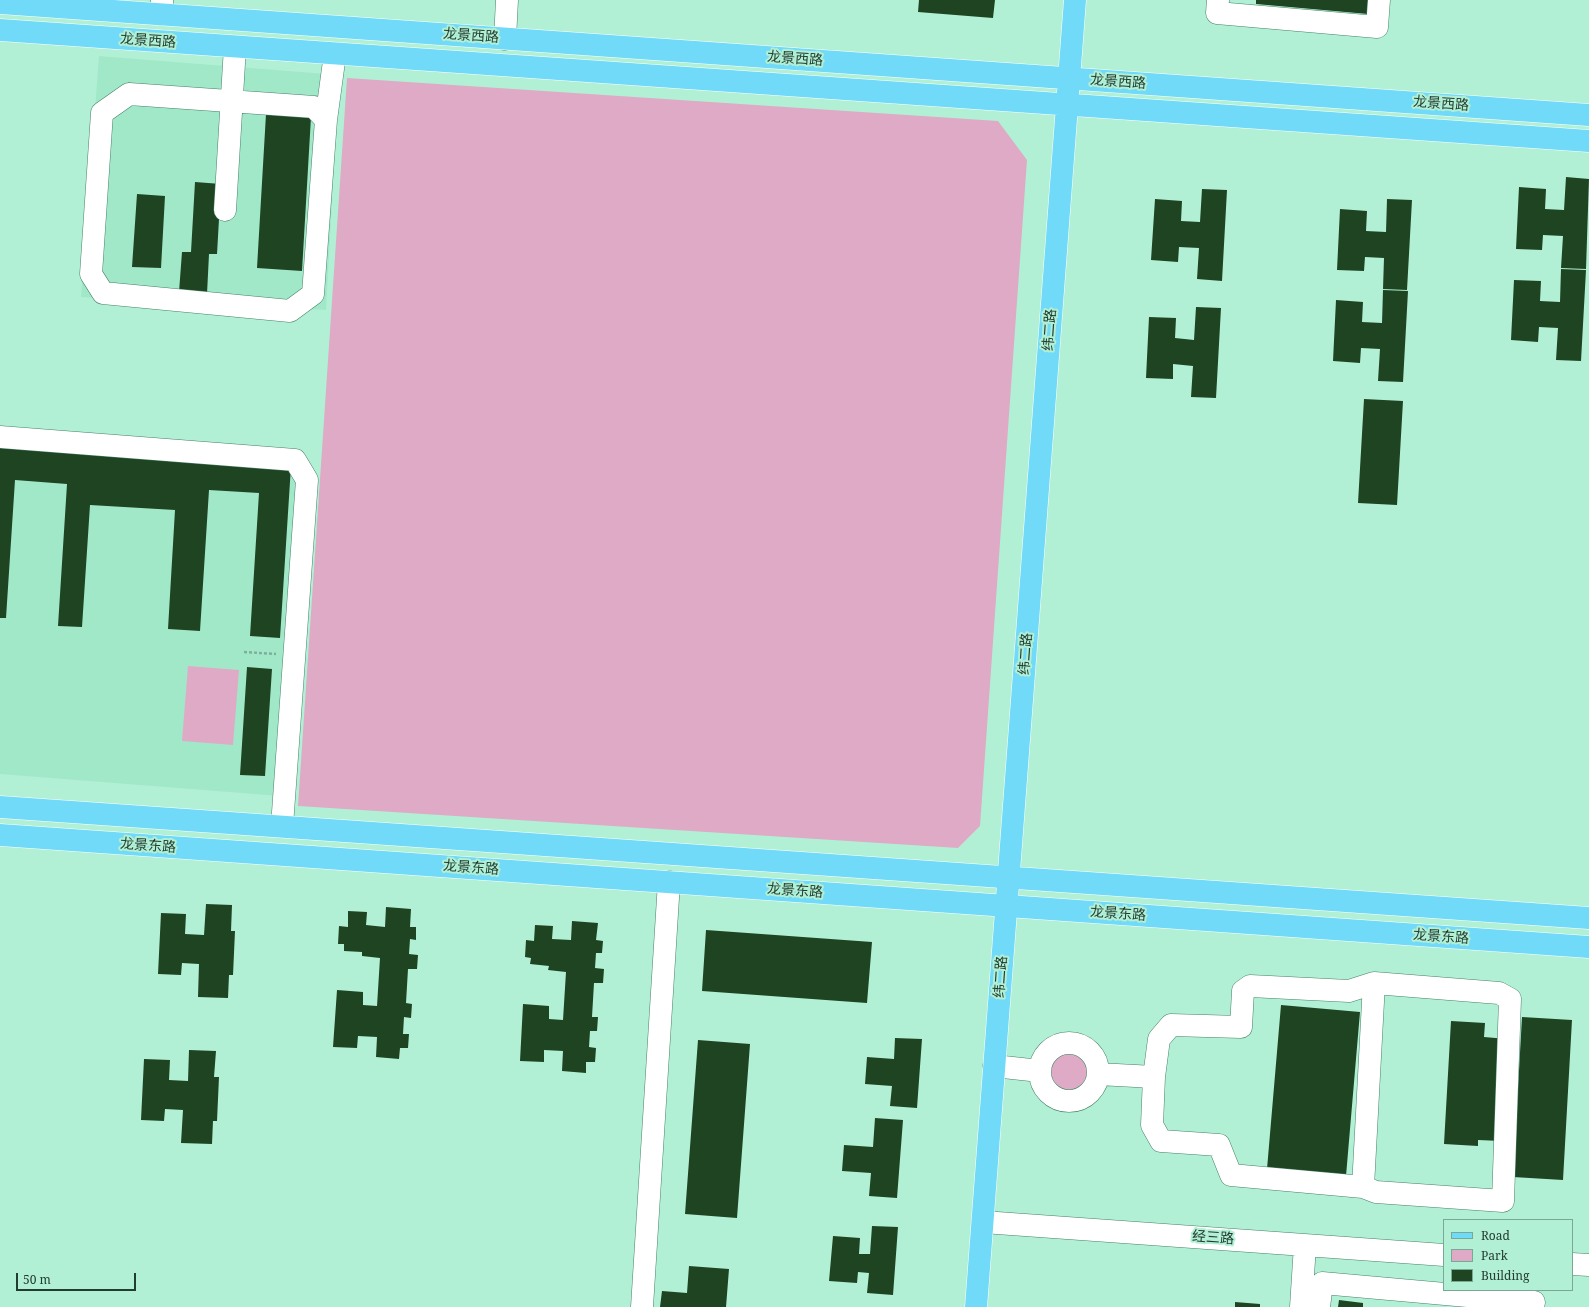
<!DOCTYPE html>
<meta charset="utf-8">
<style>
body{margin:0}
#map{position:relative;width:1589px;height:1307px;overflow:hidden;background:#b2f0d5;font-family:"Noto Serif",serif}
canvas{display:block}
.legend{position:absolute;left:1443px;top:1219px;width:130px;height:72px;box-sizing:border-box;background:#b2f0d5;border:1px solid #79a894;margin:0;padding:5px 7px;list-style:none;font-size:12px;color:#233c32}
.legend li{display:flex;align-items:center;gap:8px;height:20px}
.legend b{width:20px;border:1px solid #79a894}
.scale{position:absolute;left:16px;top:1273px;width:120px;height:18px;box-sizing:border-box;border:2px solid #233c32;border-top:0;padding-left:5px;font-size:12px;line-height:14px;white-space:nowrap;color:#233c32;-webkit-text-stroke:3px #b2f0d5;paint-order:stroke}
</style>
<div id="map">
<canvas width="1589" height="1307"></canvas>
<ul class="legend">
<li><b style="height:5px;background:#70daf8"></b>Road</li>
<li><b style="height:11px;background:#dfaac6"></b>Park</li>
<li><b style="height:11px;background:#1f4422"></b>Building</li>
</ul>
<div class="scale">50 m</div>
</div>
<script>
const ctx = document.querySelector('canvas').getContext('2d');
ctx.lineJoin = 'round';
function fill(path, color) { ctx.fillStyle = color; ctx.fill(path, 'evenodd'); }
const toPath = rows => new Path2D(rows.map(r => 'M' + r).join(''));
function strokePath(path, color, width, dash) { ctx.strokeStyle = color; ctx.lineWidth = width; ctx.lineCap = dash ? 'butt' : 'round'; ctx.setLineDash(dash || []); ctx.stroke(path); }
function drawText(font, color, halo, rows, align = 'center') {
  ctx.font = font + ' "Noto Serif","Noto Sans SC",serif'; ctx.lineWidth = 4; ctx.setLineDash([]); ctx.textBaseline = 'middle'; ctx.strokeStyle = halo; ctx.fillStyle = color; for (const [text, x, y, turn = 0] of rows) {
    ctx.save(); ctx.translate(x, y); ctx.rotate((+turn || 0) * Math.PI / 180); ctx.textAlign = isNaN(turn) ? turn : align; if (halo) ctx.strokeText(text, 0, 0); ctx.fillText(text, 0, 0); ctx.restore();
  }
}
fill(toPath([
 [99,56,339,75,326,310,81,297],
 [0,427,302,453,310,463,313,474,292,797,0,774]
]), '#a1e8c9');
fill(toPath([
 [347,78,998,121,1027,160,980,826,958,848,298,806],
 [188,666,239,670,233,745,182,741],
 '1051 1071a19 19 0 1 1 38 0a19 19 0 1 1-38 0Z'
]), '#dfaac6');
fill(toPath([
 [919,0,995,0,993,18,918,12],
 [1256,0,1369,0,1368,14,1256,4],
 [266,114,311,117,302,271,257,268],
 [1566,177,1589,179,1586,269,1561,268,1563,236,1543,235,1542,250,1516,249,1519,187,1546,189,1545,209,1564,210],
 [195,182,221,184,217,254,209,254,207,294,179,292,182,252,191,252],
 [1202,189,1227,190,1222,281,1197,279,1199,248,1179,247,1178,262,1151,260,1155,199,1182,201,1181,221,1200,222],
 [137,194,165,196,161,268,132,267],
 [1387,199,1412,200,1407,290,1383,289,1384,258,1365,257,1364,271,1337,270,1340,209,1367,211,1366,231,1386,232],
 [1561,269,1586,270,1581,361,1556,360,1558,328,1539,327,1538,342,1511,340,1514,280,1541,281,1540,301,1560,302],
 [1383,290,1408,291,1403,382,1378,381,1380,349,1361,348,1360,363,1333,361,1336,300,1363,302,1362,322,1382,323],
 [1196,307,1221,308,1216,398,1191,397,1193,366,1173,364,1173,379,1146,378,1149,317,1176,318,1175,338,1194,340],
 [1364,399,1403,401,1397,505,1358,503],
 [0,447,291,466,280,638,250,636,259,493,209,490,200,631,168,629,175,510,90,505,82,627,58,626,67,484,15,480,6,618,0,618],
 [247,667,272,669,265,776,240,775],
 [206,904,232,905,231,931,235,931,233,975,229,975,228,998,198,997,199,964,182,963,181,975,158,974,161,913,186,914,185,934,204,935],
 [386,907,411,909,410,927,416,927,416,940,410,939,409,954,418,955,417,969,408,969,406,1003,412,1004,411,1018,404,1017,403,1034,409,1034,408,1048,400,1048,399,1059,376,1057,377,1037,358,1036,357,1048,333,1047,337,990,363,992,363,1005,377,1006,380,958,362,956,362,952,344,951,344,944,338,944,339,926,348,927,348,911,367,912,366,925,385,927],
 [572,921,598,923,596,940,603,941,602,953,596,953,595,968,604,969,603,983,594,983,592,1017,598,1017,597,1031,590,1031,589,1047,596,1048,595,1062,586,1062,586,1073,562,1071,563,1051,544,1050,544,1062,520,1061,523,1004,549,1006,549,1019,563,1020,566,972,548,970,549,966,530,964,531,958,525,957,526,940,534,941,535,925,553,926,552,939,571,940],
 [706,930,872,942,867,1003,702,991],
 [1281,1005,1360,1012,1346,1176,1267,1169],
 [1522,1017,1572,1020,1563,1180,1513,1177],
 [1451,1021,1485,1023,1484,1037,1507,1039,1501,1141,1478,1140,1478,1146,1444,1144],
 [895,1038,922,1039,917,1108,890,1106,892,1086,865,1084,867,1057,894,1059],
 [698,1040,750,1044,737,1218,685,1214],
 [189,1050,216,1051,214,1077,219,1077,217,1121,213,1121,212,1144,181,1143,183,1110,165,1109,164,1121,141,1120,144,1059,170,1060,169,1080,188,1081],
 [875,1118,903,1120,897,1198,869,1196,871,1173,842,1171,844,1145,873,1147],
 [872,1226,898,1227,893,1295,867,1293,869,1273,858,1272,857,1283,829,1281,833,1236,860,1238,859,1254,870,1254],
 [689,1266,729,1269,726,1307,660,1307,662,1291,687,1293],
 [1339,1300,1363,1303,1363,1307,1338,1307],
 [1235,1302,1260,1304,1260,1307,1235,1307]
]), '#1f4422');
const minor = toPath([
 [1218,0,1217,13,1377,27,1379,0],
 [162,14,162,0],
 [505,39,507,0],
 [129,94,314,107,326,120,313,294,290,311,103,293,91,274,102,113,129,94],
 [326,120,335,54],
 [225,210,235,47],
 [0,437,295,460,307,480,282,826],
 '1040 1072a29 29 0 1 1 58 0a29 29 0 1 1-58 0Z',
 [994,1066,1040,1071],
 [1098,1074,1154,1077,1152,1125,1161,1141,1219,1145,1231,1175,1363,1187,1376,1192,1503,1201,1510,999,1499,993,1374,983,1349,991,1250,986,1243,991,1241,1027,1171,1025,1159,1039,1154,1077],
 [1363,1187,1374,983],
 [983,1222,1444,1255],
 [1572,1264,1589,1265],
 [642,1307,669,882],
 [1301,1307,1305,1245],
 [1319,1307,1322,1283,1534,1302,1533,1307]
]);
const major = toPath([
 [0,3,1589,115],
 [0,30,1589,141],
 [0,807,1589,918],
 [0,835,1589,947],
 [976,1307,1075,0]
]);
strokePath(minor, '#468169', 23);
strokePath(major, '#fff', 23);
strokePath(toPath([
 [244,652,276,654]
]), '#7faf9a', 2.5, [3, 2]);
strokePath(minor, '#fff', 22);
strokePath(major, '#70daf8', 22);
drawText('14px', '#233c32', '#b2f0d5', [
 ["龙景西路",471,36,4],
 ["龙景西路",148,41,4],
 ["龙景西路",795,59,4],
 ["龙景西路",1118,82,4],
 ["龙景西路",1441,104,4],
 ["纬二路",1050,330,-86],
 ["纬二路",1026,654,-86],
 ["龙景东路",148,846,4],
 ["龙景东路",471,868,4],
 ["龙景东路",795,891,4],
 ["龙景东路",1118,914,4],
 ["龙景东路",1441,937,4],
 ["纬二路",1001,977,-86],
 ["经三路",1213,1238,4]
]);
</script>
